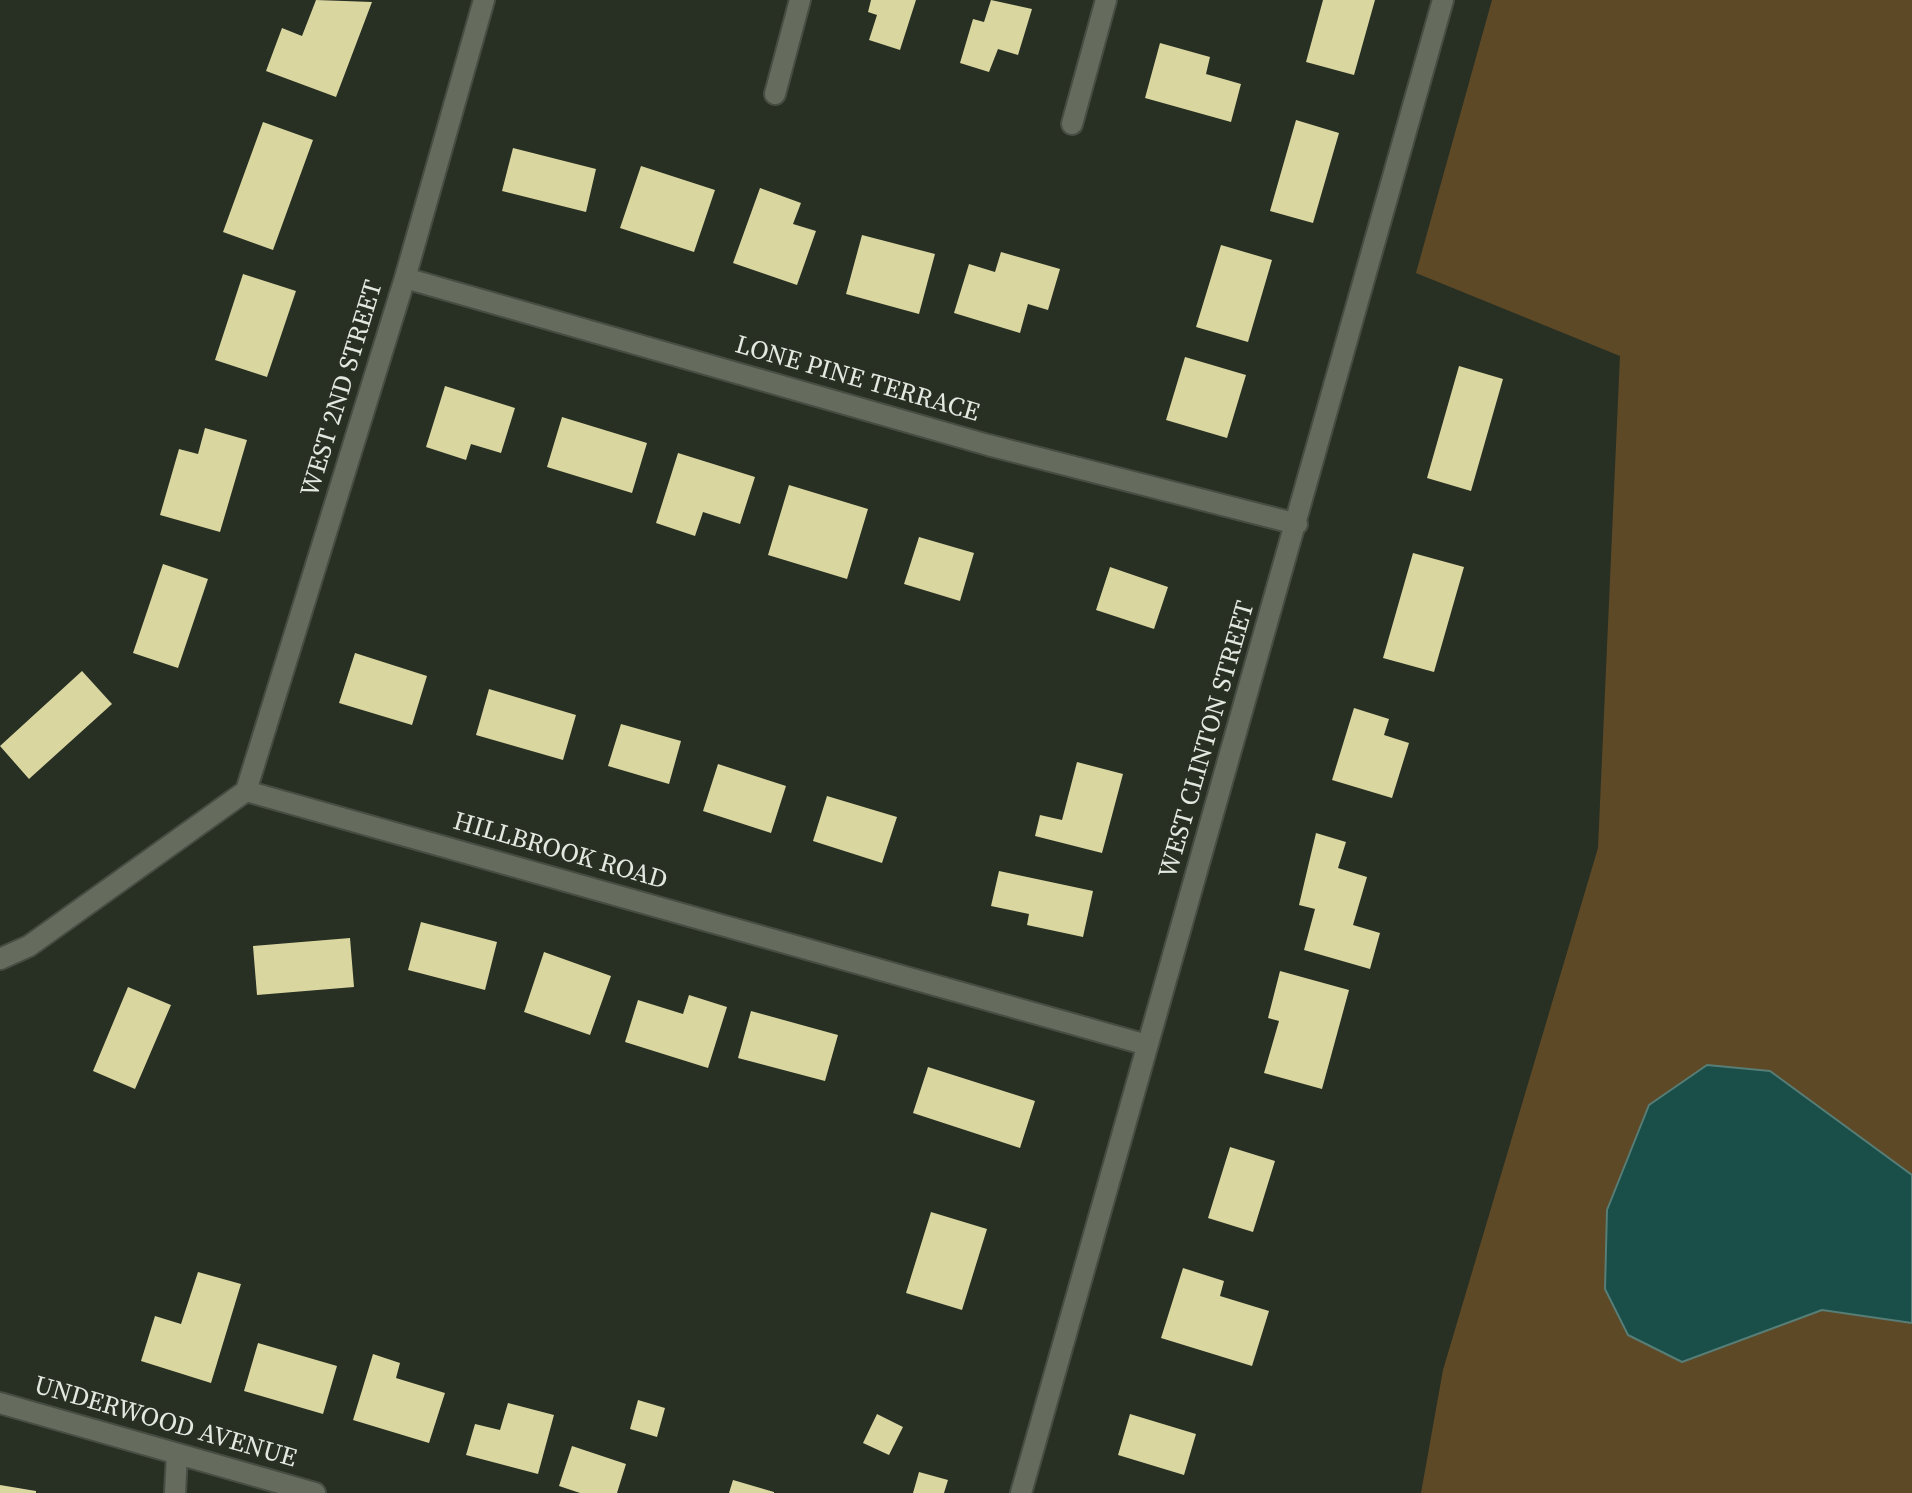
<!DOCTYPE html>
<style>
body{margin:0}
canvas{display:block;background:#282f23}
</style>
<canvas width="1912" height="1493"></canvas>
<script>
const ctx = document.querySelector('canvas').getContext('2d');
ctx.lineJoin = 'round';
function fill(path, color) { ctx.fillStyle = color; ctx.fill(path, 'evenodd'); }
const toPath = rows => new Path2D(rows.map(r => 'M' + r).join(''));
function strokePath(path, color, width, dash) { ctx.strokeStyle = color; ctx.lineWidth = width; ctx.lineCap = dash ? 'butt' : 'round'; ctx.setLineDash(dash || []); ctx.stroke(path); }
function drawText(font, color, halo, rows, align = 'center') {
  ctx.font = font + ' "Source Serif 4",serif'; ctx.lineWidth = 8; ctx.setLineDash([]); ctx.textBaseline = 'middle'; ctx.strokeStyle = halo; ctx.fillStyle = color; for (const [text, x, y, turn = 0] of rows) {
    ctx.save(); ctx.translate(x, y); ctx.rotate((+turn || 0) * Math.PI / 180); ctx.textAlign = isNaN(turn) ? turn : align; if (halo) ctx.strokeText(text, 0, 0); ctx.fillText(text, 0, 0); ctx.restore();
  }
}
fill(toPath([
 [1492,0,1912,0,1912,1493,1421,1493,1443,1370,1598,848,1620,356,1416,273]
]), '#5e4927');
const water = toPath([
 [1707,1065,1770,1071,1912,1175,1912,1323,1822,1310,1682,1362,1628,1335,1605,1289,1607,1210,1649,1105,1707,1065]
]);
fill(water, '#194f48');
strokePath(water, '#567d76', 2);
fill(toPath([
 [316,0,372,2,336,97,266,71,282,28,302,36],
 [871,0,916,0,900,50,869,40,877,15,868,12],
 [991,0,1032,9,1018,55,998,49,989,72,960,63,973,19,984,22],
 [1323,0,1375,0,1354,75,1306,62],
 [1160,43,1210,57,1206,74,1241,84,1231,122,1145,98],
 [1296,120,1339,133,1313,223,1270,211],
 [263,122,313,140,273,250,223,232],
 [513,148,596,169,586,212,502,191],
 [641,166,715,190,694,252,620,228],
 [760,188,801,203,793,224,816,231,797,285,733,263],
 [862,235,935,254,919,314,846,294],
 [1221,245,1272,260,1248,342,1196,327],
 [1001,252,1060,269,1048,310,1028,304,1020,333,954,313,969,264,995,272],
 [243,274,296,291,267,377,215,360],
 [1185,357,1246,375,1227,438,1166,420],
 [1459,366,1503,379,1471,491,1427,478],
 [445,386,515,408,501,453,471,444,466,460,426,447],
 [562,417,647,443,632,493,547,467],
 [205,428,247,440,220,532,160,515,179,449,198,454],
 [678,453,755,477,740,524,703,512,695,536,656,523],
 [789,485,868,509,847,579,768,555],
 [919,537,974,553,960,601,904,584],
 [1413,553,1464,567,1434,672,1383,658],
 [163,564,208,579,178,668,133,653],
 [1110,567,1168,587,1154,629,1096,610],
 [355,653,427,676,412,725,339,703],
 [82,671,112,704,29,779,0,746],
 [489,689,576,715,563,760,476,735],
 [1354,708,1389,719,1384,735,1409,743,1392,798,1332,780],
 [621,724,681,741,669,784,608,766],
 [1077,762,1123,774,1102,853,1035,836,1040,815,1062,820],
 [718,764,786,786,771,833,703,811],
 [827,796,897,817,882,863,813,841],
 [1316,833,1346,842,1338,868,1367,877,1353,925,1380,933,1370,969,1304,950,1315,909,1299,905],
 [999,871,1093,891,1083,937,1027,925,1029,914,991,906],
 [421,922,497,942,485,990,408,970],
 [350,938,354,987,257,995,253,946],
 [544,952,611,976,590,1035,524,1012],
 [1280,971,1349,990,1322,1089,1264,1073,1279,1021,1268,1018],
 [128,987,171,1005,135,1089,93,1071],
 [689,995,727,1007,708,1068,625,1042,638,1000,683,1014],
 [751,1011,838,1035,825,1081,738,1058],
 [928,1067,1035,1101,1020,1148,913,1113],
 [1230,1147,1275,1161,1253,1232,1208,1218],
 [931,1212,987,1229,962,1310,906,1293],
 [1183,1268,1224,1281,1220,1296,1269,1311,1252,1366,1161,1338],
 [198,1272,241,1284,211,1383,141,1361,155,1316,181,1324],
 [258,1343,337,1366,323,1414,244,1391],
 [373,1354,400,1363,396,1378,445,1393,429,1443,353,1420],
 [638,1400,665,1408,657,1437,630,1429],
 [508,1403,554,1415,538,1474,466,1455,475,1424,500,1430],
 [877,1414,903,1427,889,1455,863,1443],
 [1130,1414,1196,1434,1184,1475,1118,1455],
 [572,1446,626,1464,617,1493,580,1493,559,1486],
 [919,1472,948,1480,944,1493,913,1493],
 [733,1480,774,1492,774,1493,729,1493],
 [0,1485,36,1491,36,1493,0,1493]
]), '#d9d6a0');
const minor = toPath([
 [775,94,800,0],
 [1072,124,1106,0],
 [405,278,988,445,1297,524],
 [246,791,405,278,484,0],
 [0,959,29,946,246,791,1147,1045],
 [0,1403,315,1493],
 [175,1493,177,1454],
 [1021,1493,1443,0]
]);
strokePath(minor, '#484d43', 24);
strokePath(minor, '#656c5e', 20);
drawText('26px', '#e3e8e0', '#282f23', [
 ["LONE PINE TERRACE",857,380,16],
 ["WEST 2ND STREET",343,389,-73],
 ["WEST CLINTON STREET",1208,740,-74],
 ["HILLBROOK ROAD",560,852,16],
 ["UNDERWOOD AVENUE",165,1423,16]
]);
</script>
